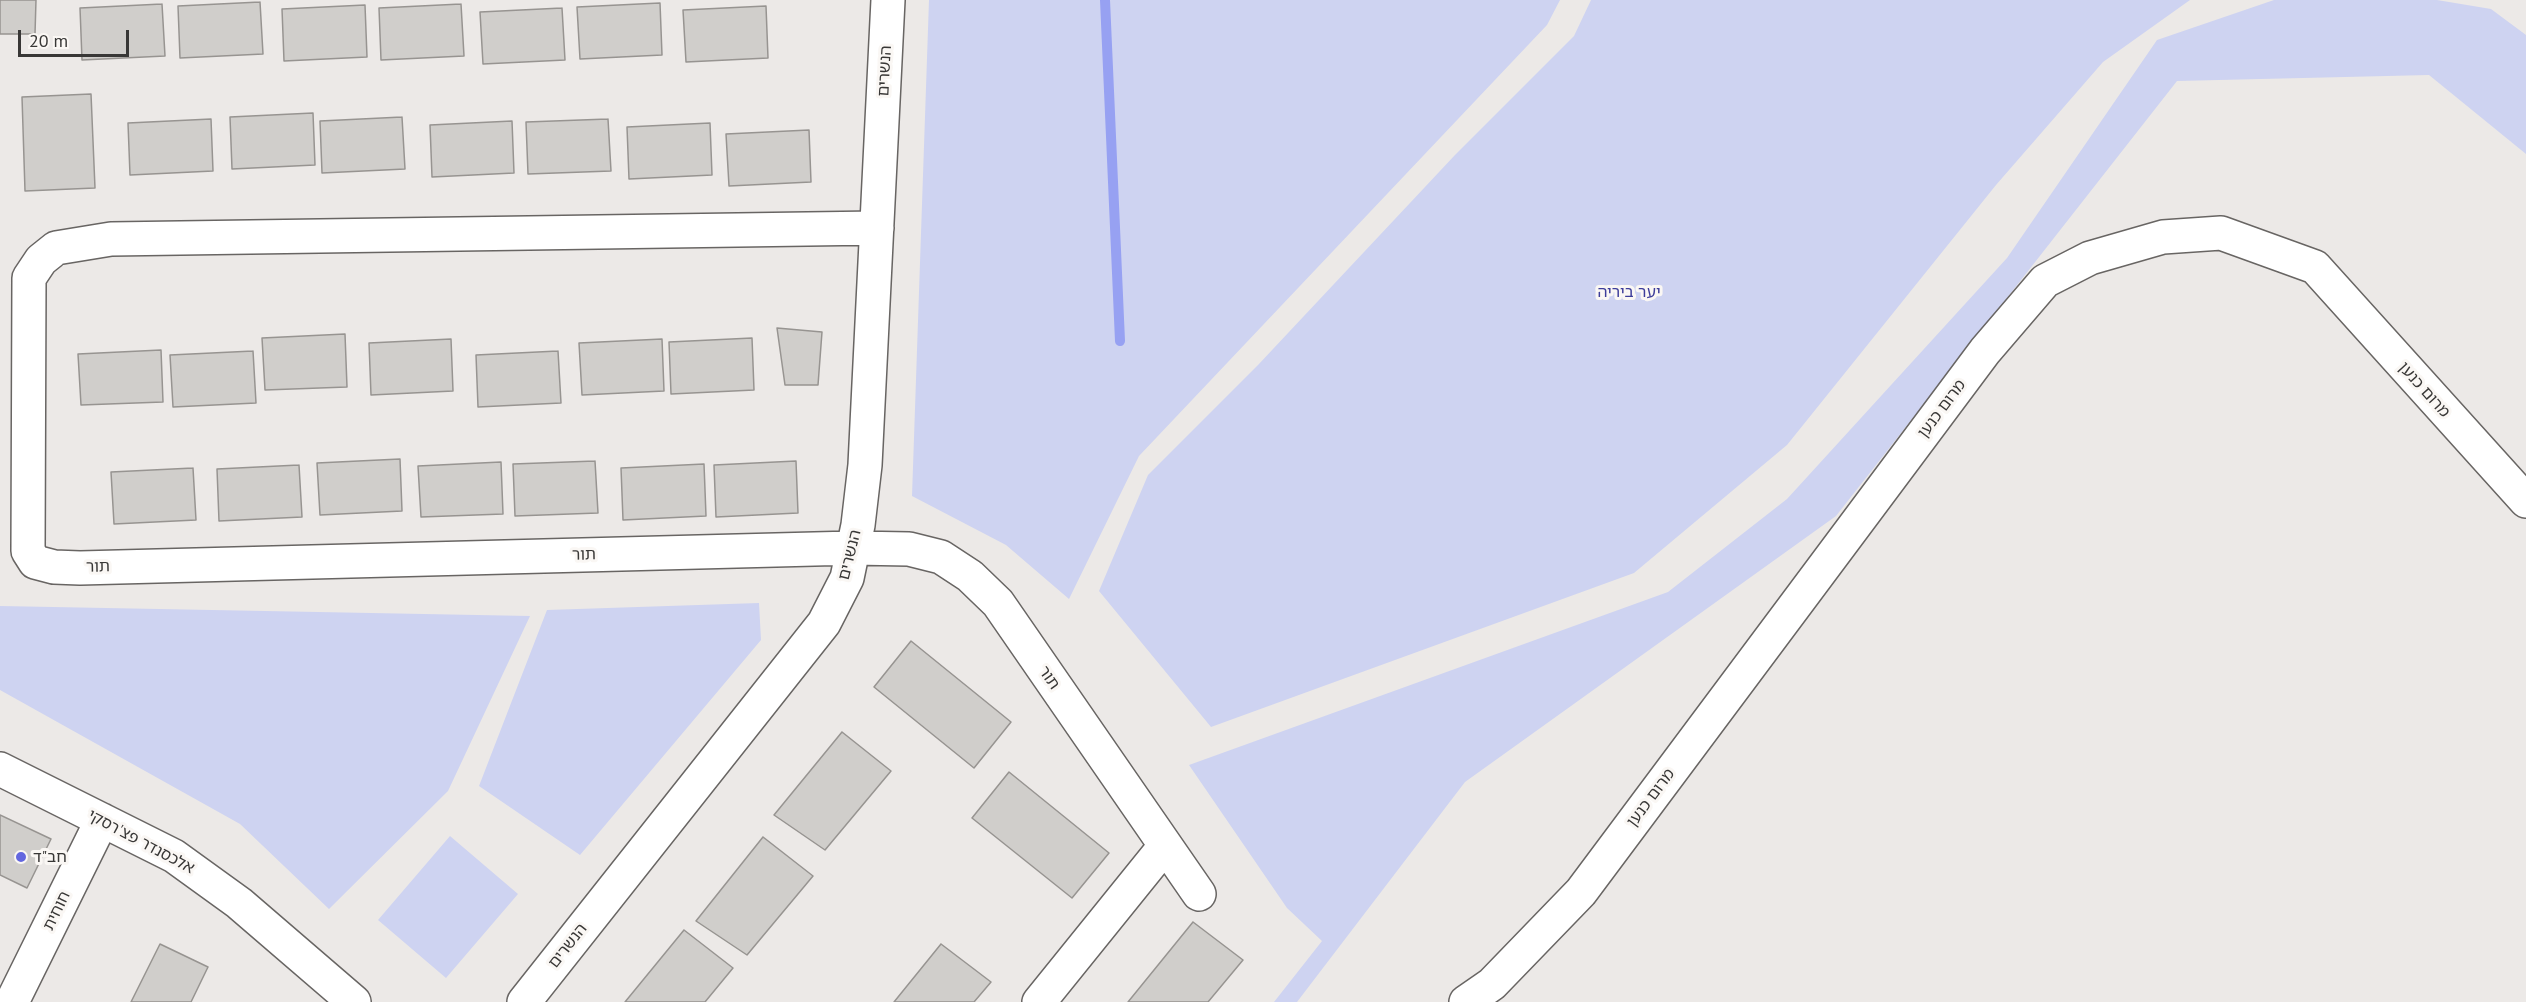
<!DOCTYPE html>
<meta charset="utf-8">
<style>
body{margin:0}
#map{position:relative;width:2526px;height:1002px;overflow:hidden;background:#ece9e7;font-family:"PT Sans",sans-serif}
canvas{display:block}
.scale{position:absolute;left:18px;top:30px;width:111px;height:27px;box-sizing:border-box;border:3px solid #383736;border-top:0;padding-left:8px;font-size:18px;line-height:21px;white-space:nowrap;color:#383736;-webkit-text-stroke:4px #faf7f4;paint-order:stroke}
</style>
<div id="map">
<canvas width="2526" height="1002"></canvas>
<div class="scale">20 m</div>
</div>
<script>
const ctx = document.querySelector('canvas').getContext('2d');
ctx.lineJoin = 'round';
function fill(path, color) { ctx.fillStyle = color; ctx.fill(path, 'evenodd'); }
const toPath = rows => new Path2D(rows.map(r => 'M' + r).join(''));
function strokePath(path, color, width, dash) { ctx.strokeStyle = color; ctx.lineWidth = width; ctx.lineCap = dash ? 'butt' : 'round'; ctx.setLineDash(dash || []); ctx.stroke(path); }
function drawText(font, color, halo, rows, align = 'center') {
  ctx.font = font + ' "PT Sans","Noto Sans Hebrew",sans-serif'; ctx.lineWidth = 6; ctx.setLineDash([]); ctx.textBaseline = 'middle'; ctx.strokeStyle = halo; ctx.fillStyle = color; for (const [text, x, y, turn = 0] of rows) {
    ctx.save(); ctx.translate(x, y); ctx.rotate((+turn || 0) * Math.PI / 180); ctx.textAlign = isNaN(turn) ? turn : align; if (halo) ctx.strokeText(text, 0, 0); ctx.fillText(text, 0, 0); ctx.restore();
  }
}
fill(toPath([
 [929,0,1560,0,1547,25,1139,456,1069,599,1006,545,912,496],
 [1591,0,2190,0,2103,62,1996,185,1787,445,1634,573,1211,727,1099,591,1148,475,1258,365,1455,155,1574,36],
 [2274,0,2437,0,2491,9,2526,35,2526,154,2429,75,2177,81,1836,516,1465,782,1297,1002,1274,1002,1322,941,1287,908,1189,765,1668,592,1787,499,2007,258,2157,40],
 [759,603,761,640,580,855,479,786,547,610],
 [0,606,530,616,448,791,329,909,240,824,0,690],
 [450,836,518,894,446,978,378,920]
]), '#ced3f1');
strokePath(toPath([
 [1105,0,1120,341]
]), '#97a1f2', 10);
const building = toPath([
 [0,0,36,0,35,34,0,34,0,0],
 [260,2,263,54,180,58,178,6,260,2],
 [660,3,662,55,580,59,577,7,660,3],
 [162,4,165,56,82,60,80,8,162,4],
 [461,4,464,56,381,60,379,8,461,4],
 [365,5,367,57,284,61,282,9,365,5],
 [766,6,768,58,686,62,683,10,766,6],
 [562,8,565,60,483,64,480,12,562,8],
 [91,94,95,188,25,191,22,97,91,94],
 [313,113,315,165,232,169,230,117,313,113],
 [402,117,405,169,322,173,320,121,402,117],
 [211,119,213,171,130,175,128,123,211,119],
 [608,119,611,171,528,174,526,122,608,119],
 [512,121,514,173,432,177,430,125,512,121],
 [710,123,712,175,629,179,627,127,710,123],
 [809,130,811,182,729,186,726,134,809,130],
 [777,328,822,332,818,385,785,385,777,328],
 [345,334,347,387,265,390,262,338,345,334],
 [752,338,754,390,671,394,669,342,752,338],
 [451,339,453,391,371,395,369,343,451,339],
 [662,339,664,391,582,395,579,343,662,339],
 [161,350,163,402,81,405,78,354,161,350],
 [253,351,256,403,173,407,170,355,253,351],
 [558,351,561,403,478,407,476,355,558,351],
 [400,459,402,511,320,515,317,463,400,459],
 [595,461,598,513,515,516,513,464,595,461],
 [796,461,798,513,716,517,714,465,796,461],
 [501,462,503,514,421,517,418,466,501,462],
 [704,464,706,516,623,520,621,468,704,464],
 [299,465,302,517,219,521,217,469,299,465],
 [193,468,196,520,114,524,111,472,193,468],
 [911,641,1011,722,974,768,874,687,911,641],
 [842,732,891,771,825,850,774,815,842,732],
 [1009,772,1109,853,1072,898,972,818,1009,772],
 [0,815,51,839,27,888,0,875,0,815],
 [763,837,813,876,747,955,696,921,763,837],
 [1193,922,1243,960,1208,1002,1128,1002,1193,922],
 [684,930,733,968,705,1002,625,1002,684,930],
 [160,944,208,967,191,1002,131,1002,160,944],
 [941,944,991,982,974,1002,894,1002,941,944]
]);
fill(building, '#d0cecb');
strokePath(building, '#979491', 1.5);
const minor = toPath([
 [877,228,111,239,56,248,41,260,29,278,28,551,35,562,54,567,80,568,853,548,909,549,941,557,970,576,998,603,1199,894],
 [0,769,174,856,239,903,354,1002],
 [12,1002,102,820],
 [524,1002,824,623,847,578,858,525,865,465,888,0],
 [1039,1002,1165,846],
 [1466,1002,1492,984,1581,892,1985,351,2045,281,2090,258,2163,237,2221,233,2315,267,2526,501]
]);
strokePath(minor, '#686563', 36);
strokePath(minor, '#fff', 33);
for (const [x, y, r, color] of [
 [21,857,6,"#6367df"]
]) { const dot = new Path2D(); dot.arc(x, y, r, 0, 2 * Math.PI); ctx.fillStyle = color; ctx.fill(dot); strokePath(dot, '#faf7f4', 2); }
drawText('16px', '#383736', '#faf7f4', [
 ["הנשרים",885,71,-87],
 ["מרום כנען",2424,390,48],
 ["מרום כנען",1942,409,-53],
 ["תור",584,555,-1],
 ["הנשרים",850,555,-76],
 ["תור",98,567,-1],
 ["תור",1049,678,55],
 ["מרום כנען",1651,798,-53],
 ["אלכסנדר פצ'רסקי",141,842,28],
 ["חוחית",57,911,-64],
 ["הנשרים",568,946,-52]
]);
drawText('16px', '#3d3d9a', '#faf7f4', [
 ["יער ביריה",1629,292]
]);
drawText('16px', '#383736', '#faf7f4', [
 ["חב\"ד",33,857]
], 'left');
</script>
